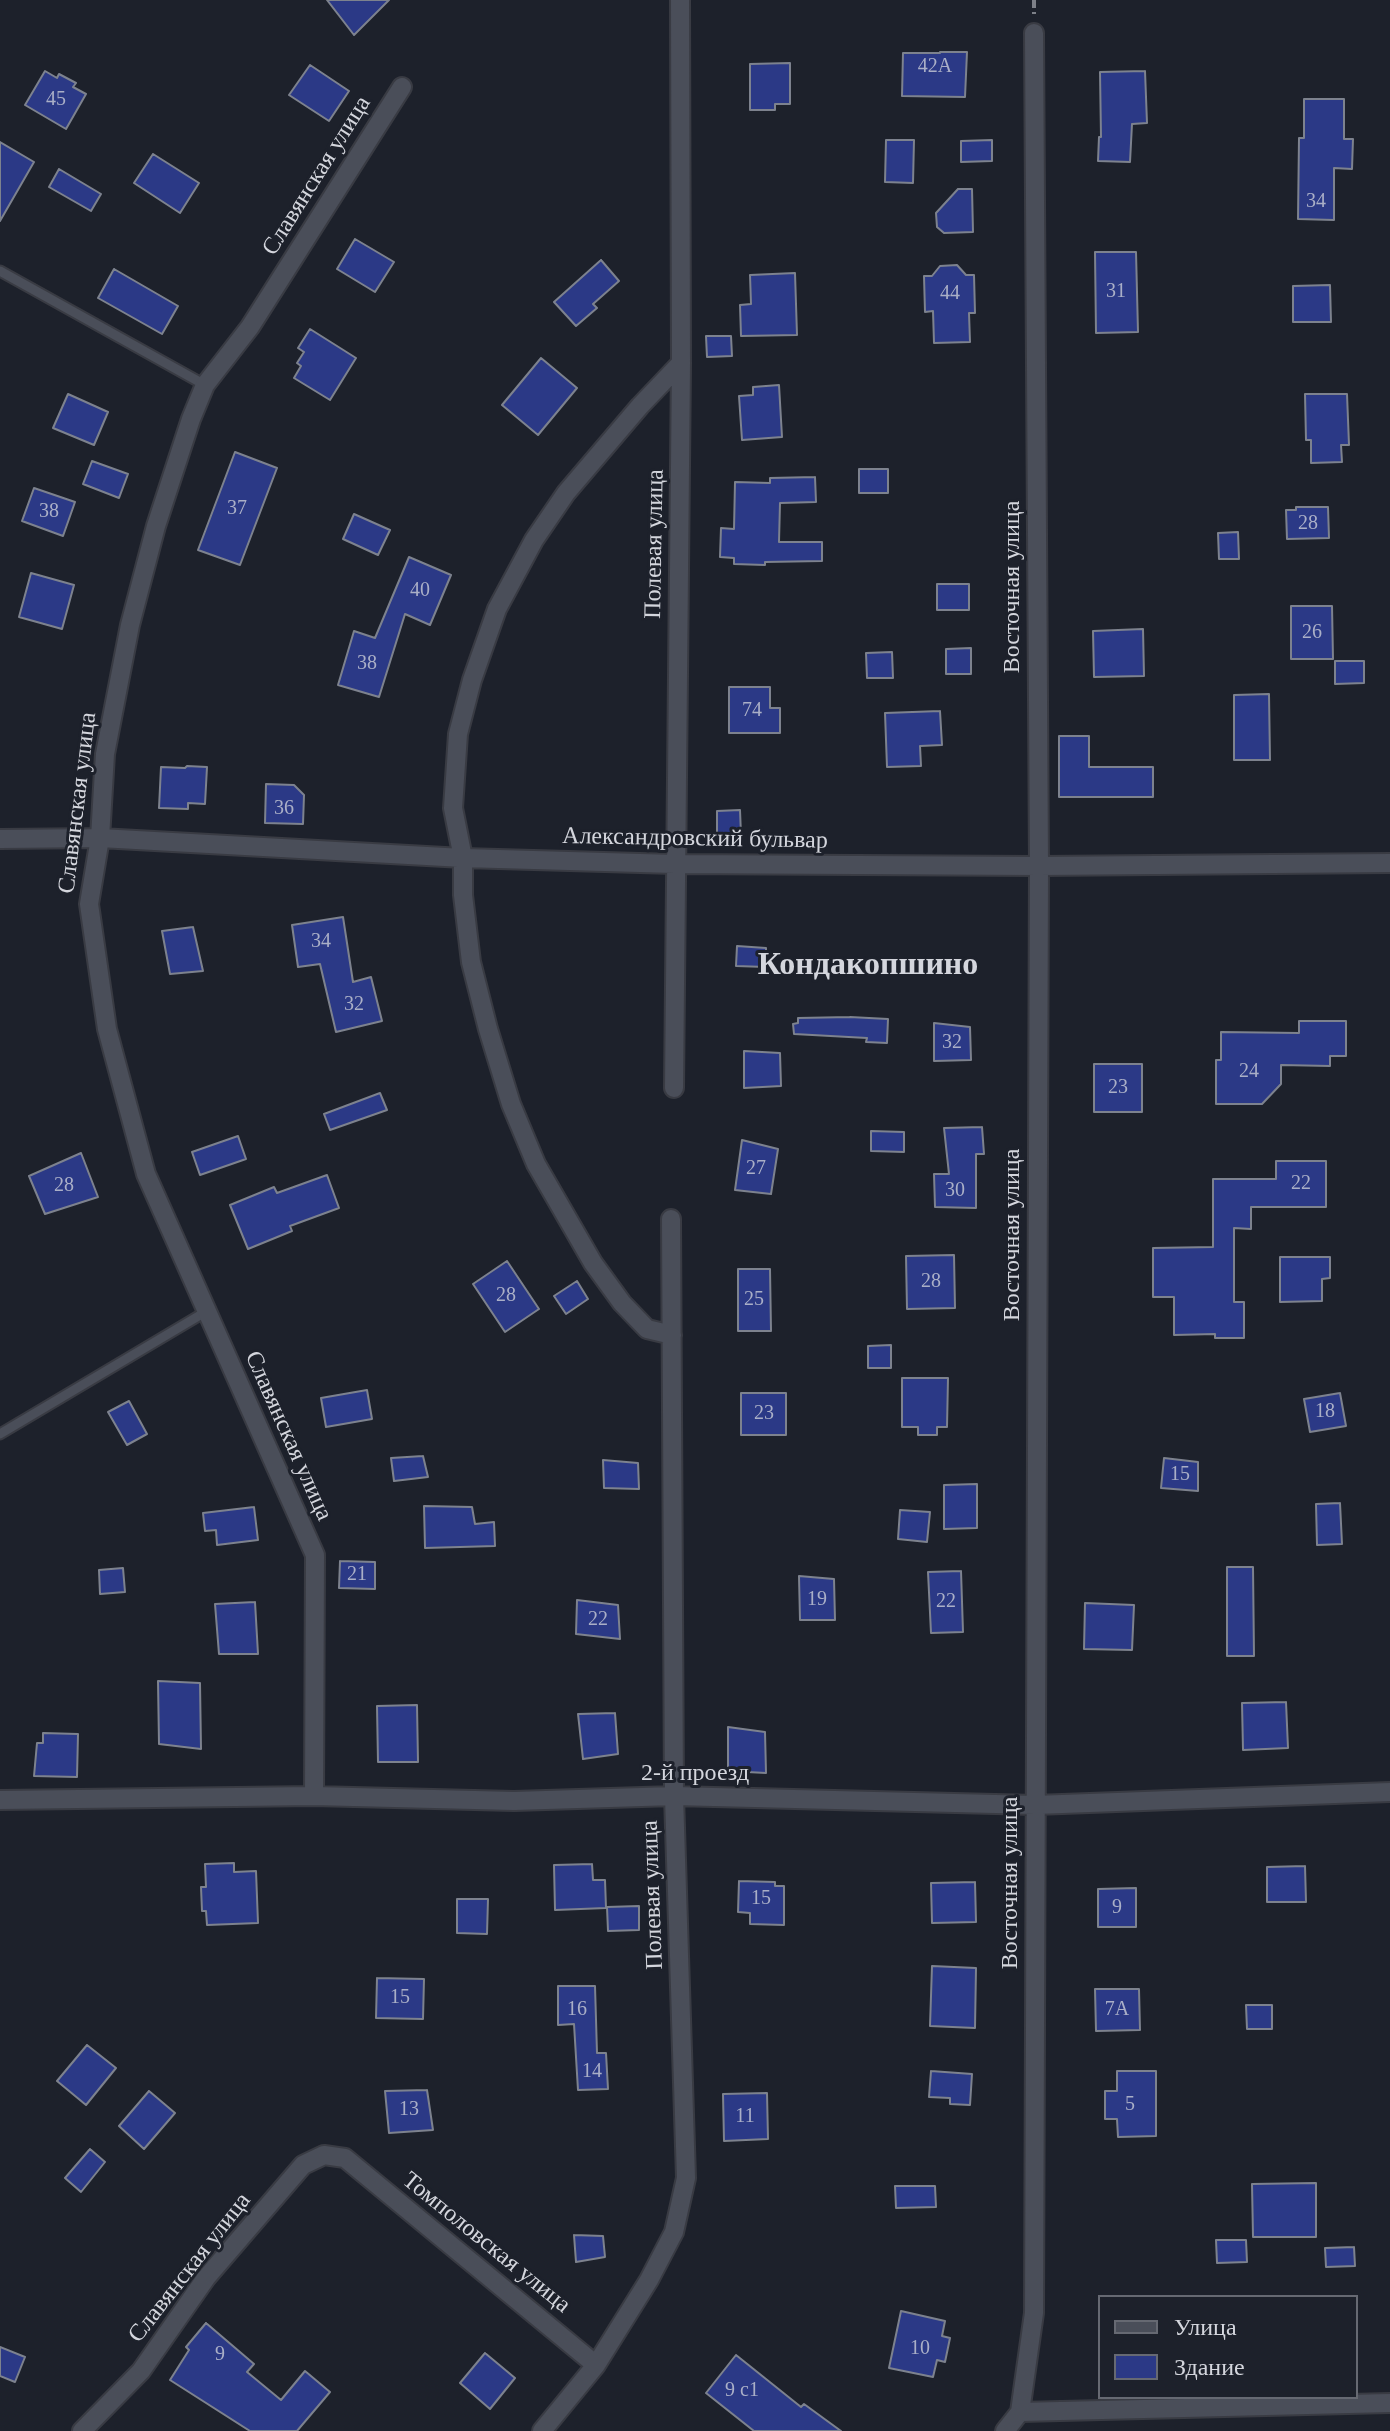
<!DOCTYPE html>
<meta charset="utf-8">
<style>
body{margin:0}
#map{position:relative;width:1390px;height:2431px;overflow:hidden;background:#1d212b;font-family:"Times New Roman",serif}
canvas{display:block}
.legend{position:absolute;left:1098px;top:2295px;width:260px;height:104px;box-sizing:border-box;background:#1d212b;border:2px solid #666972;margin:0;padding:10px 14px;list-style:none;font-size:24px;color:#d4d6dd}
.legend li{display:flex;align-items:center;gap:16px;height:40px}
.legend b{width:40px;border:2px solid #666972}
</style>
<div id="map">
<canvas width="1390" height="2431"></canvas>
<ul class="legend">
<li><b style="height:10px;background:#4a4e59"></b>Улица</li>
<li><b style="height:22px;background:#2b3986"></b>Здание</li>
</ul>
</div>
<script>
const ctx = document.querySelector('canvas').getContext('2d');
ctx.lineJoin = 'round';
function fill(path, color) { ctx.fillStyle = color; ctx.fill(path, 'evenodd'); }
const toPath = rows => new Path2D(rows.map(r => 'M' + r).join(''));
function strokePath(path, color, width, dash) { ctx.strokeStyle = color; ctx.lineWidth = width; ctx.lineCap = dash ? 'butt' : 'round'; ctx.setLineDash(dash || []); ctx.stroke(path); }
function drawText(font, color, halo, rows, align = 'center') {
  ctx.font = font + ' "Times New Roman",serif'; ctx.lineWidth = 6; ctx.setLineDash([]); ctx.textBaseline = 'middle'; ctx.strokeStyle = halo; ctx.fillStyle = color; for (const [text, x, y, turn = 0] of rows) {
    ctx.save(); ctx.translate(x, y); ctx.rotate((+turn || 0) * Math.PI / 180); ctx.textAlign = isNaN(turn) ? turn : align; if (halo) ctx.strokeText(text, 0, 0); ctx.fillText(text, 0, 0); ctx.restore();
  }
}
const building = toPath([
 [327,0,389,0,354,35,327,0],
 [940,52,967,52,965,97,902,96,903,53,940,53,940,52],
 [790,63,790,104,775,104,775,110,750,110,750,64,790,63],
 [310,65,349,91,329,121,289,95,310,65],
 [45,71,57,78,59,74,76,83,73,87,86,94,66,129,25,105,45,71],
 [1145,71,1147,123,1132,124,1130,162,1098,161,1099,137,1101,137,1100,72,1145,71],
 [1304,99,1344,99,1344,139,1353,139,1352,169,1334,168,1334,220,1298,219,1299,138,1304,138,1304,99],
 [886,140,914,140,913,183,885,182,886,140],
 [992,140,992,161,961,162,961,141,992,140],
 [0,142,34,162,0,221,0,142],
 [153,154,199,183,180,213,134,183,153,154],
 [59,169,101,194,91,211,49,187,59,169],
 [958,189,972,189,973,232,944,233,937,227,936,213,958,189],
 [355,239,394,262,375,292,337,269,355,239],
 [1095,252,1136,252,1138,332,1096,333,1095,252],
 [601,260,619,281,593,304,597,308,576,326,554,302,601,260],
 [957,265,966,275,974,275,975,313,969,313,970,342,934,343,933,311,925,312,924,276,932,276,940,266,957,265],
 [114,269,178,306,162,334,98,298,114,269],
 [795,273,797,335,741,336,740,305,751,304,750,275,795,273],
 [1330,285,1331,322,1293,322,1293,286,1330,285],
 [310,329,356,358,330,400,294,378,301,366,297,363,304,352,298,348,310,329],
 [706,336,731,336,732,356,707,357,706,336],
 [541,358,577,388,538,435,502,405,541,358],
 [779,385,782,437,742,440,739,396,753,395,753,387,779,385],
 [68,394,108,412,94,445,53,428,68,394],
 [1305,394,1347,394,1349,445,1341,445,1342,462,1311,463,1311,440,1306,440,1305,394],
 [235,452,277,468,240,565,198,550,235,452],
 [92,461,128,474,119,498,83,484,92,461],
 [859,469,888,469,888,493,859,493,859,469],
 [815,477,816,502,780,503,779,542,822,542,822,561,765,562,765,565,734,564,734,558,720,557,721,528,734,529,735,482,770,483,770,478,815,477],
 [34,488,75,502,63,536,22,521,34,488],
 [1296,507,1328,507,1329,538,1287,539,1286,510,1296,510,1296,507],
 [354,514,390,530,378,555,343,539,354,514],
 [1238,532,1239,559,1219,559,1218,533,1238,532],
 [409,557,451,575,430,625,405,614,379,697,338,685,354,631,375,638,409,557],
 [31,573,74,585,62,629,19,617,31,573],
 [937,584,969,584,969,610,937,610,937,584],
 [1291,606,1332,606,1333,659,1291,659,1291,606],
 [1143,629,1144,676,1094,677,1093,631,1143,629],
 [971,648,971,674,946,674,946,649,971,648],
 [892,652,893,678,867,678,866,653,892,652],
 [1335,661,1364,661,1364,683,1335,684,1335,661],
 [729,687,770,687,770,708,780,708,780,733,729,733,729,687],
 [1269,694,1270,760,1234,760,1234,695,1269,694],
 [940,711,942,745,920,746,921,766,887,767,885,713,940,711],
 [1059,736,1089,736,1089,767,1153,767,1153,797,1059,797,1059,736],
 [187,766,207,767,205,804,188,803,188,809,159,808,161,767,185,768,187,766],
 [266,784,294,785,304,795,303,824,265,823,266,784],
 [740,810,741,835,717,836,717,811,740,810],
 [343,917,353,982,371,977,382,1021,336,1032,320,964,298,967,292,925,343,917],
 [193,927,203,971,170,974,162,931,193,927],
 [737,946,766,948,766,967,736,966,737,946],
 [850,1017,888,1019,887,1043,866,1042,867,1038,794,1034,793,1024,798,1023,798,1018,850,1017],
 [1299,1021,1346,1021,1346,1056,1330,1056,1330,1066,1281,1065,1281,1084,1262,1104,1216,1104,1216,1060,1221,1060,1221,1032,1299,1033,1299,1021],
 [934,1023,970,1027,971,1060,934,1061,934,1023],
 [744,1051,780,1053,781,1086,744,1088,744,1051],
 [1094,1064,1142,1064,1142,1112,1094,1112,1094,1064],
 [380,1093,387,1110,330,1130,324,1114,380,1093],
 [982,1127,984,1154,976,1154,976,1208,935,1207,934,1174,949,1174,944,1128,982,1127],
 [871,1131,904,1132,904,1152,871,1151,871,1131],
 [238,1136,246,1159,200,1175,192,1152,238,1136],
 [742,1140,778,1149,771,1194,735,1190,742,1140],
 [81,1153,98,1197,45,1214,29,1176,81,1153],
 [1276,1161,1326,1161,1326,1207,1251,1207,1251,1229,1234,1228,1234,1302,1244,1302,1244,1338,1215,1338,1215,1334,1174,1335,1174,1297,1153,1297,1153,1248,1213,1247,1213,1179,1276,1179,1276,1161],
 [327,1175,339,1208,290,1226,292,1231,248,1249,230,1205,274,1187,277,1193,327,1175],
 [954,1255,955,1308,907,1309,906,1256,954,1255],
 [1280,1257,1330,1257,1330,1278,1322,1279,1322,1301,1280,1302,1280,1257],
 [507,1261,539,1309,505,1332,473,1284,507,1261],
 [738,1269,770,1269,771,1331,738,1331,738,1269],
 [577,1281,588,1299,566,1314,554,1296,577,1281],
 [891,1345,891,1368,868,1368,868,1346,891,1345],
 [902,1378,948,1378,947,1427,937,1427,937,1435,918,1435,918,1427,902,1427,902,1378],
 [367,1390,372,1419,326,1427,321,1398,367,1390],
 [741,1393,786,1393,786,1435,741,1435,741,1393],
 [1340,1393,1346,1426,1310,1432,1304,1399,1340,1393],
 [129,1401,147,1434,127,1445,108,1412,129,1401],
 [423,1456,428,1477,394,1481,391,1458,423,1456],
 [1164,1458,1198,1462,1198,1491,1161,1488,1164,1458],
 [603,1460,638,1463,639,1489,604,1488,603,1460],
 [977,1484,977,1528,944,1529,944,1485,977,1484],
 [1340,1503,1342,1544,1317,1545,1316,1504,1340,1503],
 [424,1506,472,1507,475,1524,494,1522,495,1546,425,1548,424,1506],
 [254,1507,258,1540,217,1545,216,1530,205,1531,203,1513,254,1507],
 [900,1510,930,1512,927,1542,898,1539,900,1510],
 [340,1561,375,1562,375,1589,339,1588,340,1561],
 [1227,1567,1253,1567,1254,1656,1227,1656,1227,1567],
 [123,1568,125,1592,100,1594,99,1570,123,1568],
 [961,1571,963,1632,931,1633,928,1572,961,1571],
 [799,1576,834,1579,835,1620,800,1620,799,1576],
 [577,1600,618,1605,620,1639,576,1634,577,1600],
 [255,1602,258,1654,219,1654,215,1604,255,1602],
 [1085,1603,1134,1605,1132,1650,1084,1649,1085,1603],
 [158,1681,200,1683,201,1749,159,1744,158,1681],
 [1286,1702,1288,1748,1243,1750,1242,1703,1286,1702],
 [417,1705,418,1762,378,1762,377,1706,417,1705],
 [615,1713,618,1754,583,1759,578,1714,615,1713],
 [728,1727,765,1732,766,1773,728,1771,728,1727],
 [43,1733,78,1734,77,1777,34,1776,37,1743,43,1743,43,1733],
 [234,1863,234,1872,256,1871,258,1923,207,1925,206,1911,202,1911,201,1887,206,1887,205,1864,234,1863],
 [592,1864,593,1880,605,1880,606,1908,555,1910,554,1865,592,1864],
 [1305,1866,1306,1902,1267,1902,1267,1867,1305,1866],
 [739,1881,775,1882,775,1886,784,1886,784,1925,750,1924,750,1913,738,1912,739,1881],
 [975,1882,976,1922,932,1923,931,1883,975,1882],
 [1136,1888,1136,1927,1098,1927,1098,1889,1136,1888],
 [457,1899,488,1899,487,1934,457,1933,457,1899],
 [639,1906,639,1930,608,1931,607,1907,639,1906],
 [932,1966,976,1968,975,2028,930,2026,932,1966],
 [377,1978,424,1979,423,2019,376,2018,377,1978],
 [558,1986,595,1986,597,2053,606,2053,608,2089,578,2090,574,2024,558,2025,558,1986],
 [1095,1989,1139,1989,1140,2030,1096,2031,1095,1989],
 [1246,2005,1272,2005,1272,2029,1247,2029,1246,2005],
 [87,2045,116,2068,86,2105,57,2081,87,2045],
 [931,2071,972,2074,970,2105,950,2104,950,2098,929,2097,931,2071],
 [1117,2071,1156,2071,1156,2136,1118,2137,1117,2119,1105,2119,1105,2091,1117,2091,1117,2071],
 [427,2090,433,2130,389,2133,385,2091,427,2090],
 [149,2091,175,2113,144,2149,119,2126,149,2091],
 [767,2093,768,2139,724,2141,723,2094,767,2093],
 [90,2149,105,2162,81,2192,65,2178,90,2149],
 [1316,2183,1316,2237,1253,2237,1252,2184,1316,2183],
 [895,2186,935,2186,936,2207,896,2208,895,2186],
 [574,2235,603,2236,605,2257,576,2262,574,2235],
 [1216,2240,1246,2240,1247,2262,1217,2263,1216,2240],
 [1354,2247,1355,2266,1326,2267,1325,2248,1354,2247],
 [901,2311,945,2321,942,2336,950,2338,945,2362,937,2360,933,2377,889,2368,901,2311],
 [206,2323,254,2364,247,2372,281,2400,305,2371,330,2392,297,2431,250,2431,170,2380,189,2350,186,2347,206,2323],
 [0,2347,25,2357,15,2382,0,2376,0,2347],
 [485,2353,515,2378,490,2409,460,2383,485,2353],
 [736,2355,801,2407,804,2404,841,2431,754,2431,706,2393,736,2355]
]);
fill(building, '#2b3986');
strokePath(building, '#7d828e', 2);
const lane = toPath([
 [0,271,205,385],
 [0,1434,207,1311]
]);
const street = toPath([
 [0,839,100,838,463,858,675,864,1039,866,1390,863],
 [674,1088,681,363,680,0],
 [672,1335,647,1329,622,1303,593,1263,536,1164,511,1104,488,1029,471,962,463,895,463,858,453,808,458,734,472,680,497,609,534,540,566,493,640,406,681,363],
 [314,1796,315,1555,146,1174,107,1029,89,904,100,838,105,754,130,625,156,526,191,419,205,385,250,327,402,87],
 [0,1800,314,1796,514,1801,674,1796,1035,1805,1390,1792],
 [1020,2412,1390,2403],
 [82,2431,141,2371,206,2278,303,2165,324,2155,345,2158,596,2365],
 [542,2431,596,2365,649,2280,674,2232,686,2178,674,1796,671,1219],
 [1005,2431,1020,2412,1034,2313,1039,866,1034,33]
]);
strokePath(lane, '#393b43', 13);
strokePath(street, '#393b43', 22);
strokePath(toPath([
 [1034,0,1034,14]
]), '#7d8088', 4, [8, 4]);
strokePath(lane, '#4a4e59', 9);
strokePath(street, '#4a4e59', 18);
drawText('20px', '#aaafc7', null, [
 ["42А",935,67],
 ["45",56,100],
 ["34",1316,202],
 ["31",1116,292],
 ["44",950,294],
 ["37",237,509],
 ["38",49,512],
 ["28",1308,524],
 ["40",420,591],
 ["26",1312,633],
 ["38",367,664],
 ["74",752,711],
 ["36",284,809],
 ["34",321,942],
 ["32",354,1005],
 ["32",952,1043],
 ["24",1249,1072],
 ["23",1118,1088],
 ["27",756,1169],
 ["22",1301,1184],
 ["28",64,1186],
 ["30",955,1191],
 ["28",931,1282],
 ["28",506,1296],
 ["25",754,1300],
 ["18",1325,1412],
 ["23",764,1414],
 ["15",1180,1475],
 ["21",357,1575],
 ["19",817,1600],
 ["22",946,1602],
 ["22",598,1620],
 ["15",761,1899],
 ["9",1117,1908],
 ["15",400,1998],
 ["16",577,2010],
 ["7А",1117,2010],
 ["14",592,2072],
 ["5",1130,2105],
 ["13",409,2110],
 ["11",745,2117],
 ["10",920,2349],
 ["9",220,2355],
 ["9 с1",742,2391]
]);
drawText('24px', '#d4d6dd', '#1d212b', [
 ["Славянская улица",317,176,-58],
 ["Полевая улица",655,544,-89],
 ["Восточная улица",1013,587,-90],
 ["Славянская улица",78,803,-83],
 ["Александровский бульвар",695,839,1],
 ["Восточная улица",1013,1235,-90],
 ["Славянская улица",288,1436,66],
 ["2-й проезд",695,1774],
 ["Восточная улица",1011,1883,-90],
 ["Полевая улица",653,1895,-92],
 ["Томполовская улица",486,2243,39],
 ["Славянская улица",190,2268,-52]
]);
drawText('bold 32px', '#d4d6dd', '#1d212b', [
 ["Кондакопшино",868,966]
]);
</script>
